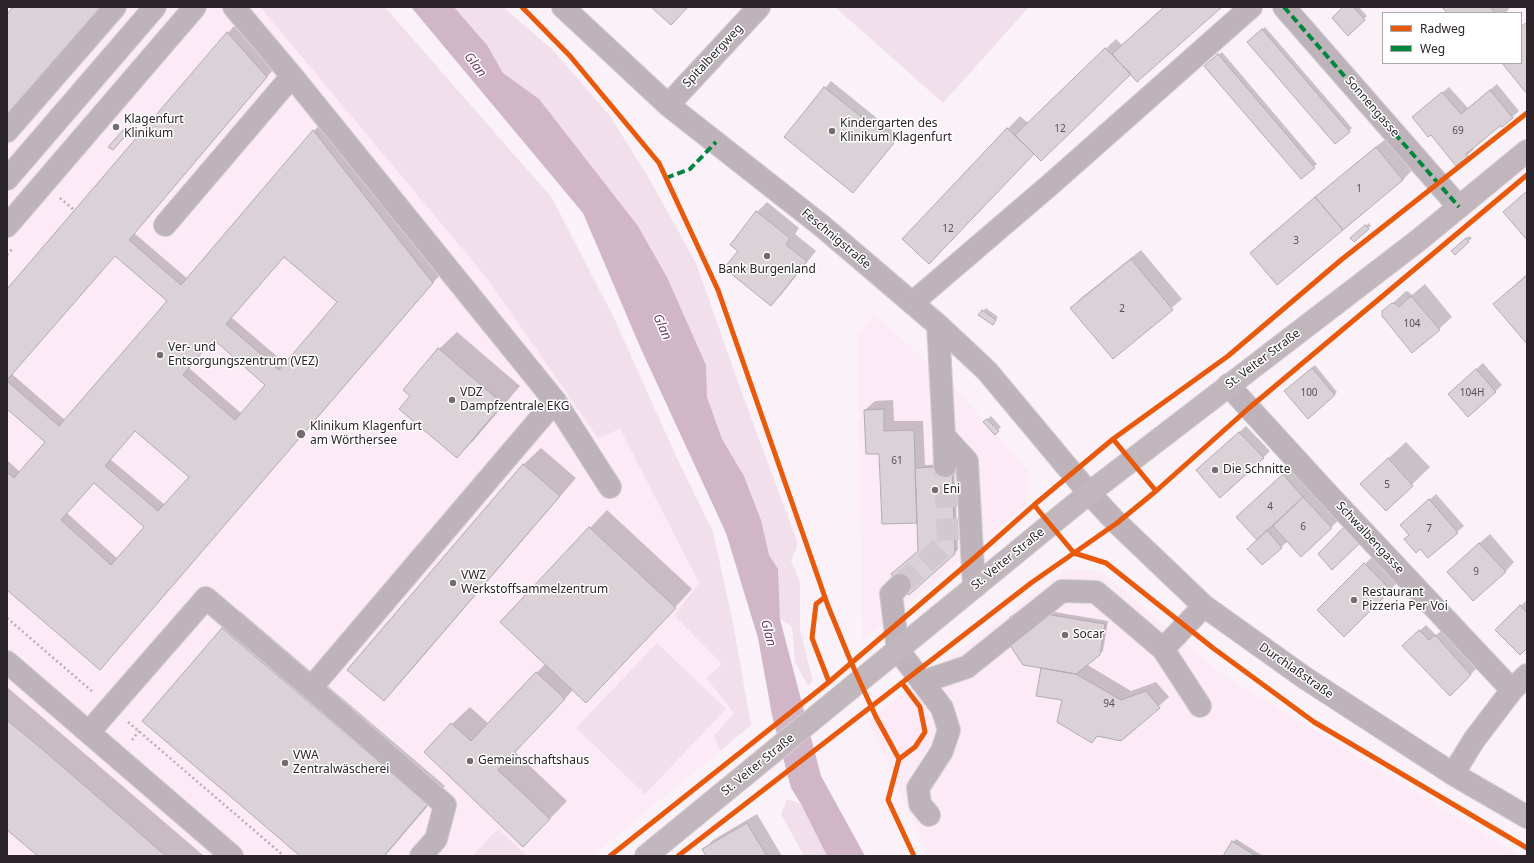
<!DOCTYPE html>
<meta charset="utf-8">
<style>
body{margin:0}
#map{position:relative;width:1534px;height:863px;overflow:hidden;background:#faf2f8;font-family:"Noto Sans",sans-serif}
canvas{display:block}
.frame{position:absolute;inset:0;border:8px solid #2b2428;pointer-events:none}
.legend{position:absolute;left:1382px;top:12px;width:140px;height:52px;box-sizing:border-box;background:#fff;border:1px solid #aaa7a9;margin:0;padding:5px 7px;list-style:none;font-size:12px;color:#2b2428}
.legend li{display:flex;align-items:center;gap:8px;height:20px}
.legend b{width:20px;border:1px solid #aaa7a9}
</style>
<div id="map">
<canvas width="1534" height="863"></canvas>
<div class="frame"></div>
<ul class="legend">
<li><b style="height:5px;background:#e8590c"></b>Radweg</li>
<li><b style="height:5px;background:#00873e"></b>Weg</li>
</ul>
</div>
<script>
const ctx = document.querySelector('canvas').getContext('2d');
ctx.lineJoin = 'round';
function fill(path, color) { ctx.fillStyle = color; ctx.fill(path, 'evenodd'); }
const toPath = rows => new Path2D(rows.map(r => 'M' + r).join(''));
function strokePath(path, color, width, dash) { ctx.strokeStyle = color; ctx.lineWidth = width; ctx.lineCap = dash ? 'butt' : 'round'; ctx.setLineDash(dash || []); ctx.stroke(path); }
function drawText(font, color, halo, rows, align = 'center') {
  ctx.font = font + ' "Noto Sans",sans-serif'; ctx.lineWidth = 3; ctx.setLineDash([]); ctx.textBaseline = 'middle'; ctx.strokeStyle = halo; ctx.fillStyle = color; for (const [text, x, y, turn = 0] of rows) {
    ctx.save(); ctx.translate(x, y); ctx.rotate((+turn || 0) * Math.PI / 180); ctx.textAlign = isNaN(turn) ? turn : align; if (halo) ctx.strokeText(text, 0, 0); ctx.fillText(text, 0, 0); ctx.restore();
  }
}
fill(toPath([
 [7,7,260,7,486,277,598,438,620,429,699,583,674,615,722,664,706,679,734,713,714,736,720,751,592,856,7,856],
 [874,314,952,384,1028,471,1027,504,863,641,857,336],
 [1067,569,1101,571,1222,674,1521,856,928,856,868,720]
]), '#fceaf6');
fill(toPath([
 [260,7,385,7,552,198,614,318,676,456,713,532,733,623,751,725,720,751,714,736,734,713,706,678,722,664,674,615,699,583,620,429,598,438,486,277],
 [454,7,503,7,552,49,610,116,647,175,696,263,738,382,798,544,791,561,800,582,800,630,813,681,808,686,795,662,792,626,780,619,778,569,769,556,761,520,744,476,722,439,707,397,706,365,667,277,638,226,539,100,503,73,487,45],
 [835,7,1029,7,943,103],
 [657,643,726,709,645,794,576,728],
 [787,799,801,804,827,856,804,856,781,814],
 [498,829,527,856,472,856]
]), '#f2dfec');
fill(toPath([
 [411,7,454,7,487,45,503,73,539,99,638,226,667,277,706,365,707,397,722,439,744,476,761,520,769,555,778,569,780,619,821,776,865,856,827,856,801,804,791,788,772,715,758,638,726,533,641,349,583,213]
]), '#d1b6c8');
fill(toPath([
 [1164,7,1221,7,1131,73,1034,153,941,250,903,239,1020,116,1028,123,1116,39,1122,45],
 [1345,7,1359,7,1367,16,1348,34],
 [1443,7,1508,7,1509,9,1505,13,1448,13],
 [234,26,273,70,134,233,188,279,320,124,439,276,106,662,7,589,7,460,20,472,46,442,7,408,7,289],
 [115,255,168,301,65,420,12,374],
 [284,256,339,302,286,364,231,317],
 [213,338,266,385,242,414,189,368],
 [135,430,191,477,165,505,110,459],
 [94,482,145,527,118,559,67,513],
 [1265,27,1352,128,1349,131,1251,39],
 [1222,52,1317,164,1301,178,1209,63],
 [831,81,899,136,853,192,785,136],
 [1497,84,1519,111,1502,126,1500,124,1472,147,1474,149,1457,165,1431,134,1420,111,1449,87,1468,108],
 [127,128,129,130,116,146,110,147],
 [1389,136,1415,167,1403,180,1251,253,1264,240],
 [767,202,799,228,795,234,816,251,781,295,771,305,739,251,757,212],
 [1369,223,1371,226,1368,228,1355,235],
 [1469,236,1472,238,1455,253,1455,248],
 [1141,250,1182,299,1113,358,1072,308,1081,298],
 [1527,274,1527,343,1494,304],
 [1425,284,1452,317,1439,329,1383,312,1406,291,1409,292,1412,295],
 [986,308,998,317,995,321,983,311],
 [457,332,520,386,474,440,457,457,411,396,439,349],
 [1483,363,1502,385,1468,416,1455,388],
 [1315,365,1337,392,1334,395,1288,388],
 [893,400,894,421,923,421,925,465,954,464,958,550,954,553,919,551,918,522,880,452,865,410,875,401],
 [991,416,1001,427,995,433,985,422],
 [1246,426,1270,451,1263,458,1204,464],
 [1406,442,1430,467,1386,510,1379,467],
 [541,448,576,478,401,682,384,700,523,465],
 [1290,469,1338,521,1301,555,1288,541,1262,564,1258,540,1244,511],
 [1436,494,1464,526,1457,532,1410,535,1408,519],
 [607,510,692,589,604,684,574,689,515,752,567,801,541,828,452,724,470,707,489,724,546,663,501,622],
 [1490,534,1514,562,1505,572,1458,562],
 [1374,555,1400,580,1344,635,1319,610],
 [1527,600,1527,647,1496,630],
 [1025,607,1108,621,1103,651,1086,664,1131,691,1156,682,1169,697,1121,740,1098,735,1092,742,1042,667,1011,617],
 [240,611,445,786,385,856,301,856,143,721,222,628],
 [1426,625,1436,635,1442,630,1477,668,1450,695,1410,640],
 [7,687,204,856,39,856,7,828],
 [757,814,782,856,707,856,703,850,713,840],
 [1236,839,1263,856,1224,856]
]), '#0003');
const building = toPath([
 [13,7,105,7,7,121,7,14,13,7],
 [651,7,688,7,671,25,651,7],
 [1164,7,1222,7,1137,82,1112,54,1164,7],
 [1343,7,1353,7,1365,20,1348,36,1332,18,1343,7],
 [1442,7,1490,7,1495,13,1447,13,1442,7],
 [1527,22,1527,94,1502,63,1521,63,1521,27,1527,22],
 [1262,29,1350,132,1335,144,1247,42,1262,29],
 [227,32,267,77,129,240,181,285,313,130,433,283,100,670,7,590,7,472,14,478,45,442,7,409,7,381,59,426,167,301,115,256,7,380,7,289,227,32],
 [284,257,337,302,279,370,226,324,284,257],
 [213,339,265,385,235,420,183,375,213,339],
 [135,431,189,477,158,511,105,466,135,431],
 [94,483,144,527,111,565,61,520,94,483],
 [1105,48,1131,74,1041,161,1015,135,1105,48],
 [1218,54,1315,168,1301,179,1204,66,1218,54],
 [824,87,894,143,853,193,784,137,824,87],
 [1490,90,1513,118,1502,127,1500,126,1466,154,1468,157,1456,166,1431,135,1428,137,1412,117,1442,92,1461,114,1490,90],
 [1007,128,1034,154,929,264,902,239,1007,128],
 [123,130,127,134,113,150,108,147,123,130],
 [1376,147,1403,180,1343,230,1315,197,1376,147],
 [1527,191,1527,240,1503,212,1527,191],
 [1315,197,1343,230,1277,285,1250,253,1315,197],
 [756,211,790,238,786,245,807,261,771,306,724,268,738,251,730,245,756,211],
 [1365,225,1369,229,1354,242,1350,238,1365,225],
 [1466,238,1469,242,1455,255,1451,251,1466,238],
 [1131,259,1173,310,1113,359,1070,308,1131,259],
 [1527,275,1527,344,1493,304,1527,275],
 [1411,296,1440,330,1412,353,1382,316,1382,311,1392,303,1396,304,1399,307,1411,296],
 [982,310,996,320,993,325,978,315,982,310],
 [438,348,503,404,457,458,399,409,410,396,403,390,438,348],
 [1312,368,1335,395,1308,419,1284,391,1312,368],
 [1476,369,1496,392,1468,417,1448,394,1476,369],
 [884,409,884,431,914,430,917,523,882,524,879,454,866,454,864,410,884,409],
 [987,419,999,431,995,435,983,422,987,419],
 [1239,432,1264,458,1220,498,1196,470,1239,432],
 [1388,458,1413,486,1386,511,1360,484,1388,458],
 [523,464,560,496,384,701,347,670,523,464],
 [952,466,955,554,909,595,891,574,918,551,915,468,952,466],
 [1283,474,1303,497,1257,540,1236,517,1283,474],
 [1303,497,1332,528,1301,557,1273,526,1303,497],
 [1429,499,1458,533,1428,558,1420,549,1416,553,1404,539,1409,535,1400,525,1429,499],
 [589,527,676,608,586,703,500,622,589,527],
 [1344,527,1360,543,1332,570,1318,554,1344,527],
 [1267,530,1282,548,1262,565,1247,549,1267,530],
 [1479,543,1506,572,1473,601,1447,572,1479,543],
 [1364,563,1391,590,1344,637,1317,610,1364,563],
 [1520,605,1527,613,1527,648,1520,655,1495,630,1520,605],
 [1021,610,1105,624,1100,655,1076,674,1023,665,1006,639,1010,617,1021,610],
 [222,628,428,804,384,856,300,856,142,721,222,628],
 [1419,630,1429,640,1435,635,1471,675,1450,696,1402,646,1419,630],
 [1041,668,1076,674,1121,700,1146,691,1160,708,1121,741,1097,736,1092,743,1057,722,1062,700,1036,696,1041,668],
 [536,672,565,699,498,770,550,819,523,847,424,752,451,723,471,741,536,672],
 [7,720,42,749,166,856,38,856,7,830,7,720],
 [747,823,767,856,706,856,702,849,747,823],
 [1232,841,1256,856,1223,856,1232,841]
]);
fill(building, '#dad2d7');
strokePath(building, '#b2acb0', 1);
strokePath(toPath([
 [900,585,948,542,945,466]
]), '#d1c9ce', 22, [22, 11]);
const minor = toPath([
 [234,7,292,76,555,401,610,487],
 [563,7,668,105,822,226,938,325,987,371,1089,493,1117,523,1204,606,1305,678,1453,774,1527,817],
 [1284,7,1459,207],
 [668,105,759,7],
 [7,131,115,7],
 [7,179,155,7],
 [165,225,292,76],
 [7,226,195,7],
 [912,303,1051,184,1251,7],
 [938,325,944,436,967,461,974,587],
 [1228,385,1325,491,1512,690],
 [944,436,945,466],
 [900,585,891,594,898,650,942,708,949,730,942,751,918,788,920,804,929,815],
 [1163,649,1200,706],
 [7,662,232,856],
 [922,682,967,667,1062,591,1096,592,1163,649,1204,606],
 [89,732,206,598,311,688],
 [1453,774,1474,740,1512,690,1527,675],
 [421,856,436,839,445,805,311,688,555,401]
]);
const major = toPath([
 [646,856,1089,493,1420,239,1527,151]
]);
strokePath(minor, '#d4ced2', 24);
strokePath(major, '#d4ced2', 24);
strokePath(toPath([
 [60,198,74,210],
 [7,255,12,249],
 [7,618,94,693],
 [128,722,284,856],
 [132,740,139,731]
]), '#b7aeb4', 2.5, [2, 3]);
strokePath(minor, '#beb3bb', 22);
strokePath(major, '#c0b6bc', 22);
strokePath(toPath([
 [1284,7,1459,207],
 [666,178,690,169,716,142]
]), '#00873e', 4, [8, 4]);
strokePath(toPath([
 [522,7,570,56,659,163,718,290,828,606,851,662,876,717,899,759,888,800,914,856],
 [1113,439,1156,491],
 [1034,505,1074,553,1106,563,1213,648,1314,722,1527,848],
 [825,597,816,604,812,638,829,682],
 [899,759,915,747,925,732,920,707,902,683],
 [610,856,829,682,973,559,1034,505,1113,439,1228,356,1341,260,1527,113],
 [678,856,1031,583,1117,523,1156,491,1249,408,1527,175]
]), '#e8590c', 5);
for (const [x, y, r, color] of [
 [116,127,4,"#736c71"],
 [832,131,4,"#736c71"],
 [767,256,4,"#736c71"],
 [160,355,4,"#736c71"],
 [452,400,4,"#736c71"],
 [301,434,5,"#736c71"],
 [1215,470,4,"#736c71"],
 [935,490,4,"#736c71"],
 [453,583,4,"#736c71"],
 [1354,600,4,"#736c71"],
 [1065,635,4,"#736c71"],
 [470,761,4,"#736c71"],
 [285,763,4,"#736c71"]
]) { const dot = new Path2D(); dot.arc(x, y, r, 0, 2 * Math.PI); ctx.fillStyle = color; ctx.fill(dot); strokePath(dot, '#fff', 1.5); }
drawText('10px', '#575054', null, [
 ["12",1060,129],
 ["69",1458,131],
 ["1",1359,189],
 ["12",948,229],
 ["3",1296,241],
 ["2",1122,309],
 ["104",1412,324],
 ["100",1309,393],
 ["104H",1472,393],
 ["61",897,461],
 ["5",1387,485],
 ["4",1270,507],
 ["6",1303,527],
 ["7",1429,529],
 ["9",1476,572],
 ["94",1109,704]
]);
drawText('12px', '#2b2428', '#fff', [
 ["Spitalbergweg",713,56,-47],
 ["Sonnengasse",1372,107,49],
 ["Feschnigstraße",836,239,40],
 ["St. Veiter Straße",1263,359,-37],
 ["Schwalbengasse",1370,538,47],
 ["St. Veiter Straße",1008,559,-39],
 ["Durchlaßstraße",1296,671,35],
 ["St. Veiter Straße",758,765,-39]
]);
drawText('12px', '#2b2428', '#fff', [
 ["Klagenfurt",124,120],
 ["Klinikum",124,134],
 ["Kindergarten des",840,124],
 ["Klinikum Klagenfurt",840,138],
 ["Bank Burgenland",767,270,"center"],
 ["Ver- und",168,348],
 ["Entsorgungszentrum (VEZ)",168,362],
 ["VDZ",460,393],
 ["Dampfzentrale EKG",460,407],
 ["Klinikum Klagenfurt",310,427],
 ["am Wörthersee",310,441],
 ["Die Schnitte",1223,470],
 ["Eni",943,490],
 ["VWZ",461,576],
 ["Werkstoffsammelzentrum",461,590],
 ["Restaurant",1362,593],
 ["Pizzeria Per Voi",1362,607],
 ["Socar",1073,635],
 ["VWA",293,756],
 ["Zentralwäscherei",293,770],
 ["Gemeinschaftshaus",478,761]
], 'left');
drawText('italic 13px', '#6e3e61', '#fff', [
 ["Glan",475,65,52],
 ["Glan",662,327,66],
 ["Glan",768,633,75]
]);
</script>
